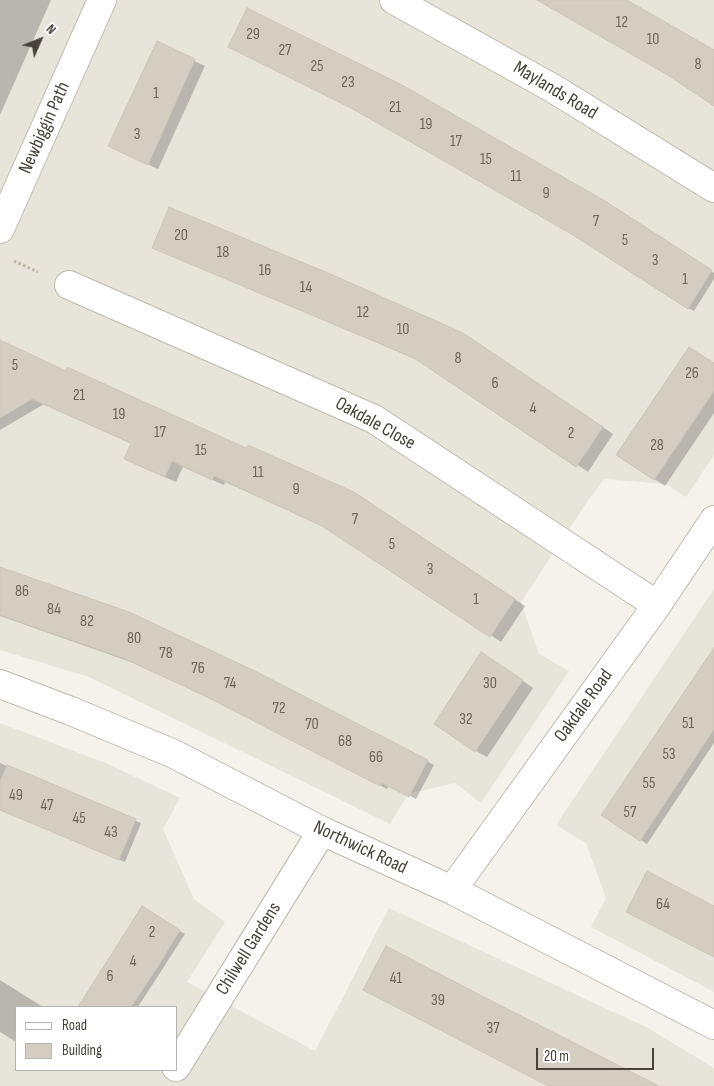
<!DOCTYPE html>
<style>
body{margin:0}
#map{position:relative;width:714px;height:1086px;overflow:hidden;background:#f4f2eb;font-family:"Sofia Sans Condensed",sans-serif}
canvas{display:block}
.legend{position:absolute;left:15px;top:1006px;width:162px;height:65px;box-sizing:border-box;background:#fff;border:1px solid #b5b4b0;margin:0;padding:6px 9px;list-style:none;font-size:15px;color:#47433a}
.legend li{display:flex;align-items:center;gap:10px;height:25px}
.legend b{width:25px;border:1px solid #b5b4b0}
.north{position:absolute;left:15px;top:15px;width:50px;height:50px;-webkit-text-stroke:4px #fff;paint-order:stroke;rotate:46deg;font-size:14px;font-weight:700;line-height:20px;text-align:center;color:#47433a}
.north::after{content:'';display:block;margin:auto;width:18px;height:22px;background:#47433a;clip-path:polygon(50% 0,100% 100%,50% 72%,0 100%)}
.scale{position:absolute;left:536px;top:1048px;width:118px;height:22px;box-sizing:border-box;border:2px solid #47433a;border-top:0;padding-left:6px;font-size:15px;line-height:18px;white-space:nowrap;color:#47433a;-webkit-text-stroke:4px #fff;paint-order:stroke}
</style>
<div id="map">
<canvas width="714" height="1086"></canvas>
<ul class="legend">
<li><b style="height:6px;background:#fff"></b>Road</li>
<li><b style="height:14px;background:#d4cec2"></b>Building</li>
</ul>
<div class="north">N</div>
<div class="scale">20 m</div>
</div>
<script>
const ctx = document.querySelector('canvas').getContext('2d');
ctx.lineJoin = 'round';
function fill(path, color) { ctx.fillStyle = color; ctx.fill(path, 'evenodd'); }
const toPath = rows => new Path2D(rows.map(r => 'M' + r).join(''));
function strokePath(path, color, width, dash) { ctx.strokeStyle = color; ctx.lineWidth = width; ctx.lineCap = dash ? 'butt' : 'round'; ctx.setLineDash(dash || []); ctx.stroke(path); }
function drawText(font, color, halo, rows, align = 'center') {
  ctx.font = font + ' "Sofia Sans Condensed",sans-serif'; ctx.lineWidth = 5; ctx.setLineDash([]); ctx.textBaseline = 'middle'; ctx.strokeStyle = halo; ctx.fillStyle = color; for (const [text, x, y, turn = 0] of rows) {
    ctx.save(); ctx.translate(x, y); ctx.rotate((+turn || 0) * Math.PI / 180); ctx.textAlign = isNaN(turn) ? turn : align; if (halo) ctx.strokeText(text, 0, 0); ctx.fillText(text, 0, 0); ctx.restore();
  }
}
fill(toPath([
 [0,0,714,0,714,455,686,497,666,484,604,479,583,508,521,602,539,654,569,671,481,803,455,783,408,794,390,824,89,677,0,650],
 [714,589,714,992,591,927,606,898,586,843,556,825],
 [0,723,108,764,180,798,163,829,194,899,225,922,187,982,315,1051,389,908,648,1028,714,1068,714,1086,0,1086],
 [16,1007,176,1007,176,1070,16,1070]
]), '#e7e4da');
fill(toPath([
 [0,0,51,0,0,115],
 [157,43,205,66,158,169,120,152],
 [610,206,714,273,714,279,694,311,688,308],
 [154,247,474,341,613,434,588,472,422,362],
 [0,350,66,373,365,500,525,606,501,642,330,529,225,482,224,485,183,467,176,482,137,465,126,458,132,444,44,404,0,430],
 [714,363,714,413,665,486,618,455],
 [0,568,257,673,434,765,416,799,389,785,387,789,213,699,131,662,0,616],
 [714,649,714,743,647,844,603,815],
 [493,660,533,688,487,757,476,751],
 [0,763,141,823,125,862,0,810],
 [143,908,185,934,138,1007,79,1007],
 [0,980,43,1007,16,1007,16,1042,0,1032]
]), '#0003');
const building = toPath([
 [537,0,627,0,714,50,714,106,666,74,537,0],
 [247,8,402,85,605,201,712,270,688,309,573,235,430,153,351,108,228,47,247,8],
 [157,41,195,59,148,165,108,146,157,41],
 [169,207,335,276,463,333,603,427,576,467,414,358,152,248,169,207],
 [0,340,66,371,67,367,246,448,248,445,354,492,515,599,490,637,322,526,214,476,212,480,172,461,165,477,124,459,131,443,32,399,0,418,0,340],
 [689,347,714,363,714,391,654,480,616,455,689,347],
 [0,567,129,612,257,672,428,760,409,797,382,783,380,786,205,696,123,658,0,615,0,567],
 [714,648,714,729,640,841,601,815,714,648],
 [481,652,523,680,475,752,434,724,481,652],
 [7,765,136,819,119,860,0,810,0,782,7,765],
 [647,871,714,906,714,957,626,912,647,871],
 [142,906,180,930,157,968,131,1007,78,1007,142,906],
 [386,946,482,996,659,1086,548,1086,363,990,386,946]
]);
fill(building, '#d4cec2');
strokePath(building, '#cec6b6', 1);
const minor = toPath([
 [394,0,554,89,714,188],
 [0,229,102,0],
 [69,285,374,419,657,605],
 [0,684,71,711,174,754,322,831,452,890,714,1025],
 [452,890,657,605,714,520],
 [176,1067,322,831]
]);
strokePath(minor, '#bebaaf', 30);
strokePath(toPath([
 [14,261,38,272]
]), '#bfb6a2', 3, [2.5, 2.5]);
strokePath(minor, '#fff', 28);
drawText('16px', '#6a665c', null, [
 ["12",622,23],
 ["29",253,35],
 ["10",653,40],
 ["27",285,51],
 ["8",698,65],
 ["25",317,67],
 ["23",348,83],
 ["1",156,94],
 ["21",395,108],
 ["19",426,125],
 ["3",137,135],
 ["17",456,142],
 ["15",486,160],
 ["11",516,177],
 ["9",546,194],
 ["7",596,222],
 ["20",181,236],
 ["5",625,241],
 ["18",223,253],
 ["3",655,261],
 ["16",265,271],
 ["1",685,280],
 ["14",306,288],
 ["12",363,313],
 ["10",403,330],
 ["8",458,359],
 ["5",15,366],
 ["26",692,374],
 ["6",495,384],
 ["21",79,396],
 ["4",533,409],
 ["19",119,415],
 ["17",160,433],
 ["2",571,434],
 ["28",657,446],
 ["15",201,451],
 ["11",258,473],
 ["9",296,490],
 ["7",355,520],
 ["5",392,545],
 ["3",430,570],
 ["86",22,592],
 ["1",476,600],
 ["84",54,610],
 ["82",87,622],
 ["80",134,639],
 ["78",166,654],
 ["76",198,669],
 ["74",230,684],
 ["30",490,684],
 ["72",279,709],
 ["32",466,720],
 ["51",688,724],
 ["70",312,725],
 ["68",345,742],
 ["53",669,755],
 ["66",376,758],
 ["55",649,784],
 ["49",16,796],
 ["47",47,806],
 ["57",630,813],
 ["45",79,819],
 ["43",111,833],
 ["64",663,905],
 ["2",152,933],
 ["4",133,962],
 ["6",110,977],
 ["41",396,979],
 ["39",438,1001],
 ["37",493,1029]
]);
drawText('19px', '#47433a', '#fff', [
 ["Maylands Road",555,91,31],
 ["Newbiggin Path",45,128,-66],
 ["Oakdale Close",375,424,29],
 ["Oakdale Road",584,706,-54],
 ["Northwick Road",360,848,25],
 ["Chilwell Gardens",249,949,-58]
]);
</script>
